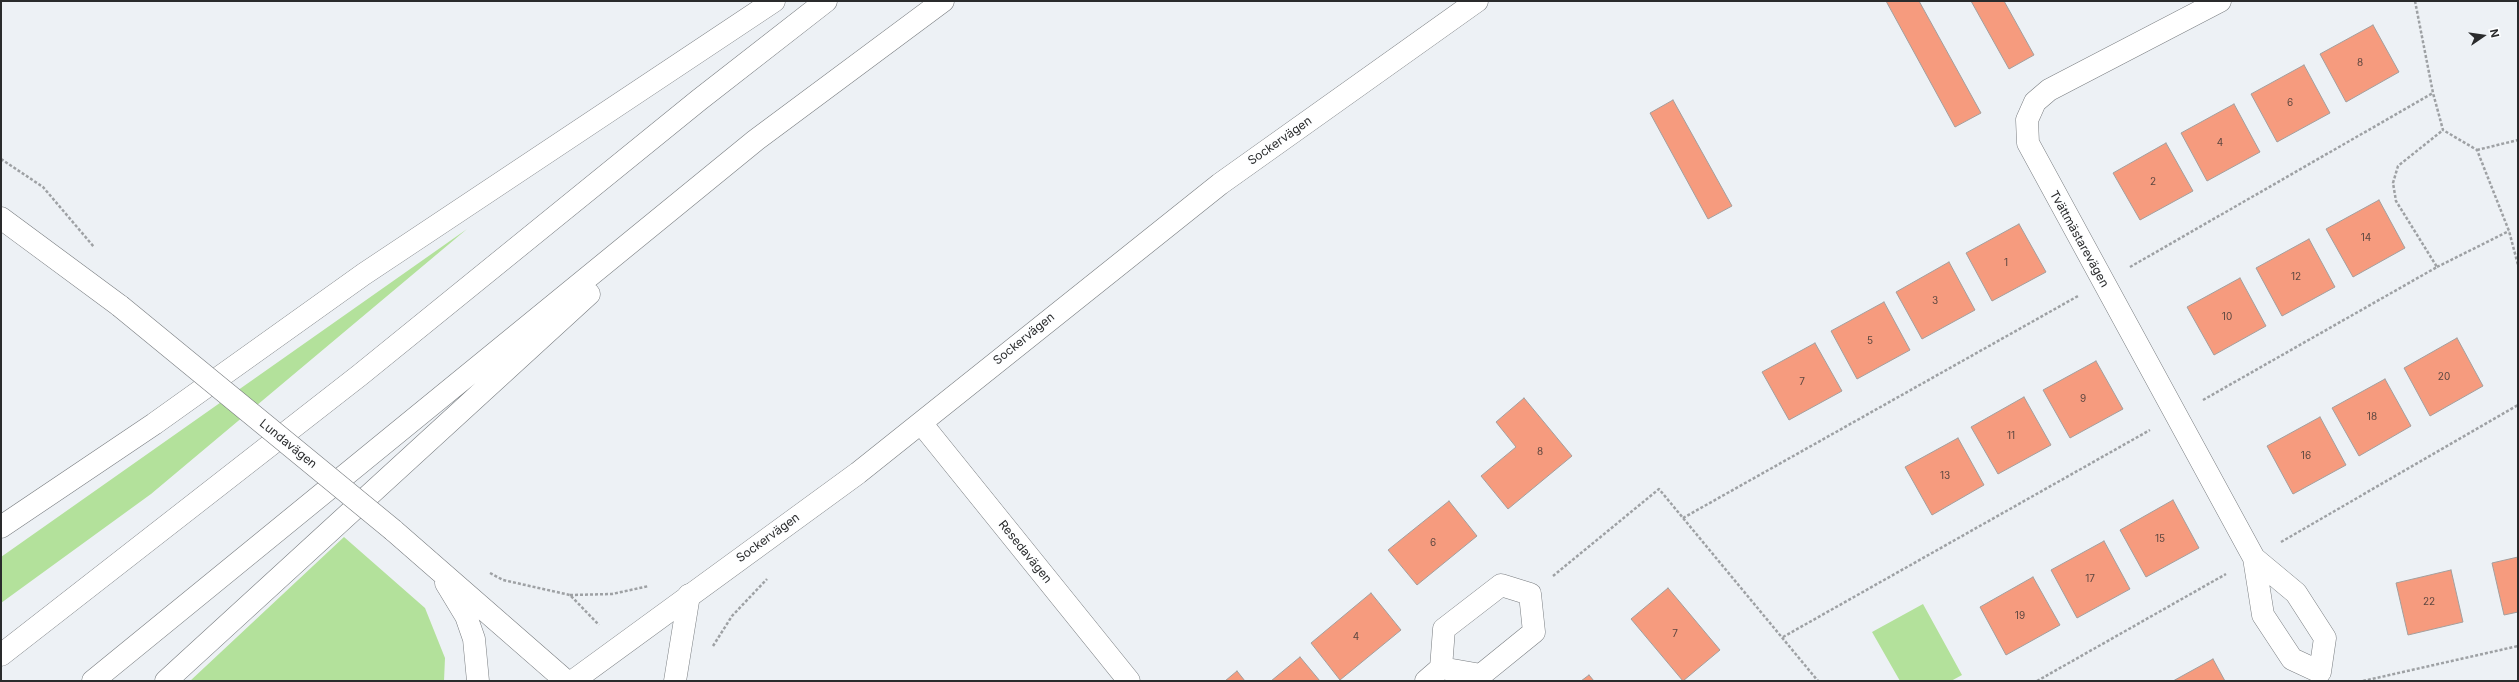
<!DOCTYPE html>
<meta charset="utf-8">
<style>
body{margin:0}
#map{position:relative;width:2519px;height:682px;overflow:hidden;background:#edf1f5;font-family:Inter,sans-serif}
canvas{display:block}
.frame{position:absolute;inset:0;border:2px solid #2a2b2c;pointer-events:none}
.north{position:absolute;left:2463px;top:16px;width:40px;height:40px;-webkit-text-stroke:3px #fdfeff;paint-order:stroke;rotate:77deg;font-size:11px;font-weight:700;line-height:16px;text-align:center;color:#2a2b2c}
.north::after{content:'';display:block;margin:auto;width:14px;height:18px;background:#2a2b2c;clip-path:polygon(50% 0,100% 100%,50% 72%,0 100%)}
</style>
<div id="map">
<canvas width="2519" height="682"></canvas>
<div class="frame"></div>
<div class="north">N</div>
</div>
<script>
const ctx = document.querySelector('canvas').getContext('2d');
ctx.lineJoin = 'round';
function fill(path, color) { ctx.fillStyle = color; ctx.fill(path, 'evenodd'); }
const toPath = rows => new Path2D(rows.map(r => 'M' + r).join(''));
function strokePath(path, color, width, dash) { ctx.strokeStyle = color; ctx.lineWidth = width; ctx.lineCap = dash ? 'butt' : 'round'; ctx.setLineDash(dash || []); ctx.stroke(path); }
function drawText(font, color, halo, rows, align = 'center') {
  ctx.font = font + ' Inter,sans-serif'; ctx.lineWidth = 3; ctx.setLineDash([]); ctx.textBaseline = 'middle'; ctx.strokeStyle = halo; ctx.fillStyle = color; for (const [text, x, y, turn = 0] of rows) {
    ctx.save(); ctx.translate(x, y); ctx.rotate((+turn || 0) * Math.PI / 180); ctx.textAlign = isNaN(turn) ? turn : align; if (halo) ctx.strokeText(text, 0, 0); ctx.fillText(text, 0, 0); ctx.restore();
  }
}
fill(toPath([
 [467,229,151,494,1,603,1,557],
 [344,537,425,608,445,658,444,681,190,681],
 [1923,604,1962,675,1951,681,1900,681,1872,632]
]), '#b3e19b');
const building = toPath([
 [1886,1,1919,1,1981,113,1955,127,1886,1],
 [1971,1,2004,1,2034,55,2009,69,1971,1],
 [2373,25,2399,72,2346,102,2320,54,2373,25],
 [2304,65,2330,113,2277,142,2251,94,2304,65],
 [1673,100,1732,206,1708,219,1650,113,1673,100],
 [2234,104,2260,152,2207,181,2181,133,2234,104],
 [2166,143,2193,191,2140,220,2113,173,2166,143],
 [2379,200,2405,248,2353,277,2326,229,2379,200],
 [2019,224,2046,272,1992,301,1966,253,2019,224],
 [2309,239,2335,287,2282,316,2256,268,2309,239],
 [1949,262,1975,310,1922,339,1896,292,1949,262],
 [2240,278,2266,326,2214,355,2187,307,2240,278],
 [1884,302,1910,350,1857,379,1831,331,1884,302],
 [2457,338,2483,386,2430,416,2404,368,2457,338],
 [1815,343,1842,391,1789,420,1762,372,1815,343],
 [2096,361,2123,409,2070,438,2043,390,2096,361],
 [2385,379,2411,426,2359,456,2332,408,2385,379],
 [2024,397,2051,445,1998,474,1971,427,2024,397],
 [1524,398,1572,456,1508,509,1481,476,1516,447,1496,422,1524,398],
 [2320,417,2346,465,2293,494,2267,446,2320,417],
 [1958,438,1984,485,1932,515,1905,467,1958,438],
 [2173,500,2199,548,2146,577,2120,530,2173,500],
 [1449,501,1477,536,1417,585,1388,550,1449,501],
 [2104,541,2130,589,2077,618,2051,570,2104,541],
 [2518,557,2518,612,2504,615,2492,563,2518,557],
 [2451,570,2463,622,2408,635,2396,583,2451,570],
 [2033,577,2060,625,2006,655,1980,607,2033,577],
 [1668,588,1720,650,1683,681,1631,619,1668,588],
 [1371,593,1401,630,1340,680,1311,643,1371,593],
 [1300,657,1320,681,1271,681,1300,657],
 [2213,659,2225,681,2173,681,2213,659],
 [1237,671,1245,681,1225,681,1237,671],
 [1589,675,1594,681,1581,681,1589,675]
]);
fill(building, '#f69b7e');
strokePath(building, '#a39e9c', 1);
const minor = toPath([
 [2220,1,2049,90,2035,102,2027,120,2028,143,2254,558,2263,615,2292,659,2320,672,2325,638,2296,593,2254,558],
 [921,423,1129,681],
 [573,681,858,473,1220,184,1477,1],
 [1426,681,1441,668,1444,629,1501,585,1530,594,1534,632,1481,675,1441,668]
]);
const major = toPath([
 [1,218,120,306],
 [393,530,566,681],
 [446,583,466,616,474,639,478,681],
 [675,681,689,595]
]);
const highway = toPath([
 [1,527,154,424,364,274,774,1],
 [1,655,360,375,699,100,826,1],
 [93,681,756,140,943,1],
 [166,681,589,294]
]);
strokePath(minor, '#797d80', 23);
strokePath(major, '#797d80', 23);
strokePath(highway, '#797d80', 23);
strokePath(toPath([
 [2415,1,2433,93,2443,130,2477,150,2509,231,2518,265],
 [2477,150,2518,140],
 [1,159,43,187,94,247],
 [2130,267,2433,93],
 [2437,267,2509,231],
 [2203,400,2437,267,2396,201,2393,183,2398,166,2443,130],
 [1683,518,2078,296],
 [2281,542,2518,405],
 [490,573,503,580,570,595,599,625],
 [1553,576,1659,489,1818,681],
 [570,595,612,594,649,586],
 [1783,637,2150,430],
 [713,646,732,616,767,579],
 [2037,681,2226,574],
 [2363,681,2518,646]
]), '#9ea1a4', 2.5, [3, 2]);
strokePath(minor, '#fff', 22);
strokePath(major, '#fff', 22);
strokePath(highway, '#fff', 22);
const majorBridge = toPath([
 [120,306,393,530]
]);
strokePath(majorBridge, '#797d80', 23, []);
strokePath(majorBridge, '#fff', 22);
drawText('10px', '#5d4740', null, [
 ["8",2360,63],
 ["6",2290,103],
 ["4",2220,143],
 ["2",2153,182],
 ["14",2366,238],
 ["1",2006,263],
 ["12",2296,277],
 ["3",1935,301],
 ["10",2227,317],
 ["5",1870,341],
 ["20",2444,377],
 ["7",1802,382],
 ["9",2083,399],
 ["18",2372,417],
 ["11",2011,436],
 ["8",1540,452],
 ["16",2306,456],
 ["13",1945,476],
 ["15",2160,539],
 ["6",1433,543],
 ["17",2090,579],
 ["22",2429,602],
 ["19",2020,616],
 ["7",1675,634],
 ["4",1356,637]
]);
drawText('12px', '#2a2b2c', '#fdfeff', [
 ["Sockervägen",1280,141,-35],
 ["Tvättmästarevägen",2079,239,61],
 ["Sockervägen",1024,339,-39],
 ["Lundavägen",288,444,39],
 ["Sockervägen",768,538,-36],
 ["Resedavägen",1025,552,51]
]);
</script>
